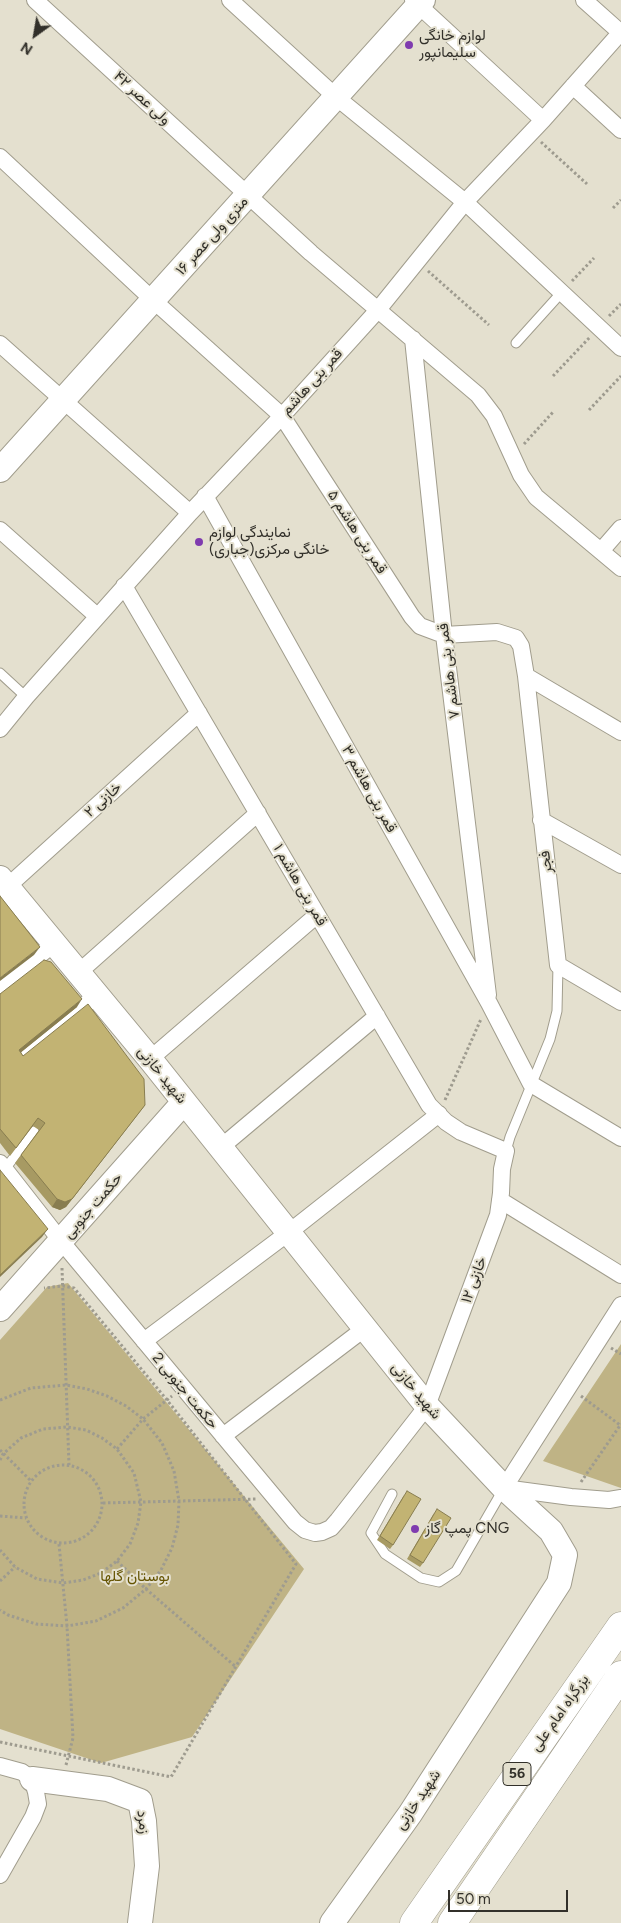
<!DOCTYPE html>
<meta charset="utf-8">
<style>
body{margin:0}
#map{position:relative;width:621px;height:1923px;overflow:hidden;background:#e4e0cf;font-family:Figtree,sans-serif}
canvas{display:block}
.north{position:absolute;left:10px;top:10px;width:50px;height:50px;-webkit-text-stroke:4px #e4e0cf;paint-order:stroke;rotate:212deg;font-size:14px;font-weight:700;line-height:20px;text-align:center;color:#32302a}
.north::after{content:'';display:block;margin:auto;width:18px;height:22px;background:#32302a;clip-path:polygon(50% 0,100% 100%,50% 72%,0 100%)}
.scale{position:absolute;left:448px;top:1890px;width:120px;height:22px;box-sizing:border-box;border:2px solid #32302a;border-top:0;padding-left:6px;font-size:15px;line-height:18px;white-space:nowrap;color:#32302a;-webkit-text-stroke:4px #e4e0cf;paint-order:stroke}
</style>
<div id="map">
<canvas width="621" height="1923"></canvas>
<div class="north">N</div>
<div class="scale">50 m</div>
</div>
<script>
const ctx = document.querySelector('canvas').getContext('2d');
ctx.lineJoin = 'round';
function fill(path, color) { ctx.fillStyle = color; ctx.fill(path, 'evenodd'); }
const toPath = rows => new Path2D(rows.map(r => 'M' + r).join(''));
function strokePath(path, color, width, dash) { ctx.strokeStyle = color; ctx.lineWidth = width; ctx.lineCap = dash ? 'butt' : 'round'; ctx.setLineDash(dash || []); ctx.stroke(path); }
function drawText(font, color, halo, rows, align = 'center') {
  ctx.font = font + ' Figtree,Vazirmatn,sans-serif'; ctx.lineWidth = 4; ctx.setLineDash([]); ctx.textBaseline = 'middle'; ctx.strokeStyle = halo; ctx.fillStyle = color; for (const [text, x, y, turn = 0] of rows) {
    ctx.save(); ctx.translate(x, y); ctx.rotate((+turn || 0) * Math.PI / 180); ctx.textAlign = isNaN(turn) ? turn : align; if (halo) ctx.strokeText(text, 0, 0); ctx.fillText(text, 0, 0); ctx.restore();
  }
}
fill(toPath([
 [68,1283,304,1569,192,1737,101,1763,0,1729,0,1340,47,1287],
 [621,1344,621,1488,543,1461]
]), '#bfb385');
const lane = toPath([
 [516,343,562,292],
 [0,673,26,697],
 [506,1151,510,1137,550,1039,557,1011,558,965],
 [5,1169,34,1131],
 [392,1494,371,1533,385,1554,421,1578,439,1582,456,1571,504,1488]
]);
const street = toPath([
 [35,0,311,253,478,395,494,416,521,475,536,497,621,568],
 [230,0,336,97,465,202,621,348],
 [413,0,543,120],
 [584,0,621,33],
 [573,86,621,130],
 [0,157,153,300,282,416,412,617,420,626,444,635,497,632,516,638,521,646,526,676,558,965,621,1002],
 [413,339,444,635,488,995],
 [0,344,190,513],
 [205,496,489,1003,531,1084,621,1138],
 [0,530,97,616],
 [601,551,621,528],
 [526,676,621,732],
 [0,729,26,697,190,513,282,416,377,311,465,202,543,120,621,32],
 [541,820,621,865],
 [7,887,199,713],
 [78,973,258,813],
 [0,986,54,944],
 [18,1059,97,995],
 [150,1059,317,915],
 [220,1148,377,1016],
 [0,1163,61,1241,295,1522,305,1530,315,1533,322,1532,331,1528,338,1520,427,1406,498,1215,501,1193,502,1169,506,1151,461,1132,446,1122,429,1105,124,586],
 [500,1200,621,1275],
 [621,1305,504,1488,571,1497,609,1500,621,1498],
 [144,1341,288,1233,439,1114],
 [223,1436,364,1329],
 [0,1766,22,1772,32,1779,36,1792,38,1804,33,1817,0,1875]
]);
const secondary = toPath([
 [0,470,423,0],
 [0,878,150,1059,427,1406,504,1488,551,1531,565,1555,559,1583,410,1814,332,1923],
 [0,1309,184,1102],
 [32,1779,108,1789,140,1801,144,1821,147,1866,140,1923]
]);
const highway = toPath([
 [414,1923,621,1626],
 [452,1923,621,1675]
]);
strokePath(lane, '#a19d8d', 11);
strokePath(street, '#a19d8d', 18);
strokePath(secondary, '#a19d8d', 26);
strokePath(highway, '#a19d8d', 29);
strokePath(toPath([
 [541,142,587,184],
 [613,208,621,200],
 [428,271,489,325],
 [572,281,594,258],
 [609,316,621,304],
 [553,376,590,337],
 [589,410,621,376],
 [524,444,554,411],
 [445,1100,481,1019],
 [62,1268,69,1465],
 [611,1348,621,1354],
 [581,1396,620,1425],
 [0,1400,31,1388,66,1385,87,1389,107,1396,126,1406,143,1419,162,1443,174,1471,179,1501,178,1525,172,1548,161,1570,146,1589,123,1608,96,1621,67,1626,36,1624,8,1615,0,1610],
 [117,1449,143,1419,172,1396],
 [0,1450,31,1481],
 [0,1460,3,1454,21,1438,43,1429,67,1427,86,1430,102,1438,117,1449,134,1473,141,1502,138,1523,130,1544,117,1561,101,1573,83,1580,63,1583,37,1579,15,1567,0,1550],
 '24 1504a39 39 0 1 1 78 0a39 39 0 1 1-78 0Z',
 [581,1482,621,1424],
 [103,1503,257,1499],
 [0,1516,26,1518],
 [59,1544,67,1626,73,1738,66,1765],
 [117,1561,146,1589,236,1667],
 [0,1581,15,1567],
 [0,1742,171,1777,296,1564,167,1400,74,1288,63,1286,44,1288]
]), '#9e9b8f', 3, [2.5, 2.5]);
strokePath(lane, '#fff', 9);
strokePath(street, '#fff', 16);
strokePath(secondary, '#fff', 24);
strokePath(highway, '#fff', 28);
fill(toPath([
 [0,994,77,1007,21,1052,23,1056,145,1105,66,1207,60,1210,52,1207,15,1163,39,1130,33,1126,10,1156,0,1143],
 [404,1495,393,1545,390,1549,377,1540],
 [434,1513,423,1563,420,1567,407,1559]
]), '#a79a63');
fill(toPath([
 [40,947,34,955,0,981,0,978],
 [82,999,77,1007,14,1058,19,1050],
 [145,1105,66,1207,60,1210,52,1207,57,1199],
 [48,1229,42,1237,0,1277,0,1275]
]), '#887d50');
const building = toPath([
 [0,896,40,947,0,978,0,896],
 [44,960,51,962,82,999,19,1050,23,1056,88,1004,144,1079,145,1105,72,1199,65,1202,57,1199,21,1155,45,1123,38,1118,16,1148,0,1129,0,994,44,960],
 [0,1170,48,1229,0,1275,0,1170],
 [407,1491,421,1499,393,1545,380,1536,407,1491],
 [437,1509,451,1518,423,1563,410,1555,437,1509]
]);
fill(building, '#c2b373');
strokePath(building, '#887d50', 1);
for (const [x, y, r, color] of [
 [409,45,5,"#7f3baf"],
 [199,542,5,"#7f3baf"],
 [415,1529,5,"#7f3baf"]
]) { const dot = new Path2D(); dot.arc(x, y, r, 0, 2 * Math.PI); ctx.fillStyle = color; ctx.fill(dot); strokePath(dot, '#e4e0cf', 2); }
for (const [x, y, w] of [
 [517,1774,28]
]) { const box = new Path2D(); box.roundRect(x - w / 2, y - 11.5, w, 23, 4); ctx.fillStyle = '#e4e0cf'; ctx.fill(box); strokePath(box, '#32302a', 1); }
drawText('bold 14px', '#32302a', null, [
 ["56",517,1774]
]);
drawText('15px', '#32302a', '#e4e0cf', [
 ["لوازم خانگی",419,36],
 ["سلیمانپور",419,53],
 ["نمایندگی لوازم",209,533],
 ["خانگی مرکزی(جباری)",209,550],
 ["پمپ گاز CNG",425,1529]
], 'left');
drawText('15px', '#32302a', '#e4e0cf', [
 ["ولی عصر ۴۲",142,98,43],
 ["۱۶ متری ولی عصر",212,236,-48],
 ["قمر بنی هاشم",312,382,-48],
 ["قمر بنی هاشم ۵",357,532,57],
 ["قمر بنی هاشم ۷",449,671,-97],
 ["قمر بنی هاشم ۳",369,789,61],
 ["خازنی ۲",103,800,-42],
 ["فجر",546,862,-97],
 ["قمر بنی هاشم ۱",300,885,60],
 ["شهید خازنی",162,1075,51],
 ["حکمت جنوبی",93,1206,-49],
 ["خازنی ۱۲",474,1280,-70],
 ["حکمت جنوبی 2",185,1391,50],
 ["شهید خازنی",416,1391,50],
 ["بزرگراه امام علی",560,1713,-55],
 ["شهید خازنی",418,1800,-56],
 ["زمرد",143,1822,83]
]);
drawText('15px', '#655402', '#e4e0cf', [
 ["بوستان گلها",135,1577]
]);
</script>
